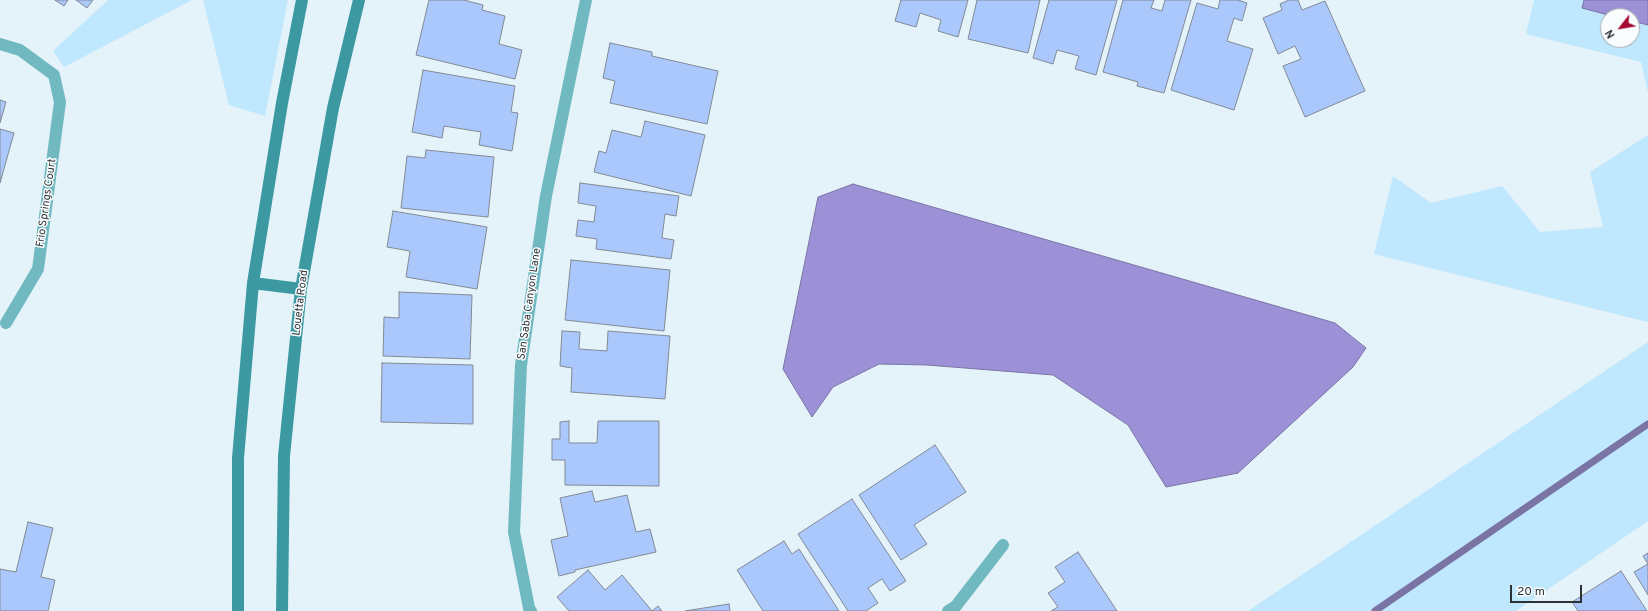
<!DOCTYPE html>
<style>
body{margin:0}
#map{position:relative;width:1648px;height:611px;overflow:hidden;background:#e4f2f9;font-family:Overpass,sans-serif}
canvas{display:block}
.north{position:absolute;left:1600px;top:8px;width:40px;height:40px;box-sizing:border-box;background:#fafdfe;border:1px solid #a8abad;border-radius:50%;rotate:239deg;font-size:11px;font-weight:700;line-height:16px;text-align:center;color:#2c3134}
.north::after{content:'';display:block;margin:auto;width:14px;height:18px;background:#a40730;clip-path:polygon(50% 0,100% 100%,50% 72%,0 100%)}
.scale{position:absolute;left:1510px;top:585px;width:72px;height:18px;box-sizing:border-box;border:2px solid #2c3134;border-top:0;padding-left:5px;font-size:12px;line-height:14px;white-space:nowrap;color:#2c3134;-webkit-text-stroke:3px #fafdfe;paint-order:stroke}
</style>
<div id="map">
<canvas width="1648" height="611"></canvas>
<div class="north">N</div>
<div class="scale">20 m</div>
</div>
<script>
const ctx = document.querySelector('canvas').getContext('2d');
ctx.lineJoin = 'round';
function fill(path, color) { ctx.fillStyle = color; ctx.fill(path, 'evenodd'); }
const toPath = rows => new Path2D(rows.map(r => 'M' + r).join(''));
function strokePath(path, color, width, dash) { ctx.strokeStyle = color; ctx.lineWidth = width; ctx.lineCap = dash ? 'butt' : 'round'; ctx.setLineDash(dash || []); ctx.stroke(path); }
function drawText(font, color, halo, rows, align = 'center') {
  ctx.font = font + ' Overpass,sans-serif'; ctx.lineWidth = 3; ctx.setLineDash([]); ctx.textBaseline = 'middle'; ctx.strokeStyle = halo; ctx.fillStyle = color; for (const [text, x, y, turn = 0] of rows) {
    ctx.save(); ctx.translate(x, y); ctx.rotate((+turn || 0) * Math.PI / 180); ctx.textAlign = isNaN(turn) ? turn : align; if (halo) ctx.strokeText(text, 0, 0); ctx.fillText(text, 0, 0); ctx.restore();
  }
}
fill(toPath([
 [108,0,192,0,64,67,53,51],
 [203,0,288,0,265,116,229,105],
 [1534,0,1648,0,1648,93,1641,62,1526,34],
 [1608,16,1632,16,1632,40,1608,40],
 [1648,135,1648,322,1374,254,1393,176,1431,203,1502,186,1540,232,1603,227,1590,172],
 [1648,342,1648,521,1516,611,1248,611]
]), '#bfe7fe');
const water = toPath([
 [1584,0,1648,0,1648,25,1632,21,1632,16,1612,16,1582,8,1584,0],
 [853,184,1335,323,1366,348,1353,367,1238,473,1166,487,1128,425,1053,375,927,365,879,364,833,387,812,417,783,369,818,197,853,184]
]);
fill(water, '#9c91d6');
strokePath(water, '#7a74a5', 1);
strokePath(toPath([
 [1375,611,1648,424]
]), '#7a74a5', 7);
const building = toPath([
 [55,0,68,0,64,6,55,0],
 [76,0,93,0,87,8,76,0],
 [429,0,464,0,483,5,482,10,505,16,499,44,522,50,515,79,416,55,429,0],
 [901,0,968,0,958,37,938,31,941,20,920,13,916,27,895,21,901,0],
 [977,0,1040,0,1028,53,968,39,977,0],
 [1049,0,1117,0,1096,75,1075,69,1079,56,1057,50,1053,64,1033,58,1049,0],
 [1123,0,1154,0,1151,8,1162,11,1165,0,1191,0,1164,93,1137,86,1138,82,1103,72,1123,0],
 [1220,0,1238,0,1247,3,1242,21,1234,18,1227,41,1253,49,1234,110,1171,90,1197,3,1218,9,1220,0],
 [1289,0,1298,0,1302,10,1325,1,1365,91,1305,117,1283,66,1301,59,1295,46,1278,54,1263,18,1282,10,1280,4,1289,0],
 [610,43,652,52,652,56,718,71,707,124,610,103,615,81,603,78,610,43],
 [423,70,515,86,511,112,518,113,512,151,479,145,481,132,444,126,442,138,412,132,423,70],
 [0,100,6,102,0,123,0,100],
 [645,121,705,135,691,196,594,172,599,151,606,153,612,130,641,137,645,121],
 [0,129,14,133,0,183,0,129],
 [426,150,494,157,488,217,401,208,407,156,425,158,426,150],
 [580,183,679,196,676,216,665,214,662,238,674,240,671,259,596,249,597,239,576,236,578,220,594,222,596,206,578,203,580,183],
 [393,211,487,227,477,289,406,277,410,251,387,247,393,211],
 [571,260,670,270,664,331,565,320,571,260],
 [399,292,472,295,470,359,383,356,384,317,399,318,399,292],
 [562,331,580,332,579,349,607,351,608,331,670,336,665,399,571,392,572,368,560,366,562,331],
 [382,363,473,365,473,424,381,422,382,363],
 [569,421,569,443,597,443,598,421,659,421,659,486,565,485,565,460,552,460,552,439,560,439,560,422,569,421],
 [935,445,966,492,914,525,927,544,901,560,859,495,935,445],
 [592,491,595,502,627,495,636,532,650,529,656,552,575,570,575,572,559,576,551,540,568,536,560,498,592,491],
 [852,499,906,581,890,591,882,579,868,588,878,603,866,611,848,611,798,534,852,499],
 [28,522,53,528,41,577,55,580,48,611,0,611,0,569,16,572,28,522],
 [784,541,792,554,799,549,839,611,763,611,737,570,784,541],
 [1078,552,1117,611,1051,611,1058,607,1048,593,1065,582,1055,567,1078,552],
 [1648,553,1648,595,1634,572,1648,564,1643,556,1648,553],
 [588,570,605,590,622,575,652,611,658,606,662,611,569,611,557,597,588,570],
 [1621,571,1647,611,1578,611,1572,602,1621,571],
 [729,604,730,611,685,611,729,604]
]);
fill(building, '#abc8fd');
strokePath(building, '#838994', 1);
strokePath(toPath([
 [0,44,20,50,54,75,60,102,38,269,6,323],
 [531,611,529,608,514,532,521,365,546,196,586,0],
 [948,611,956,606,1003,545]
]), '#71b9c0', 12);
strokePath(toPath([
 [253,283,301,289],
 [238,611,238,458,253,283,282,103,302,0],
 [282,611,284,456,301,289,333,108,359,0]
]), '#3c99a2', 12);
drawText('11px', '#2c3134', '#fafdfe', [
 ["Frio Springs Court",47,203,-82],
 ["Louetta Road",301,303,-83],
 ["San Saba Canyon Lane",530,304,-82]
]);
</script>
